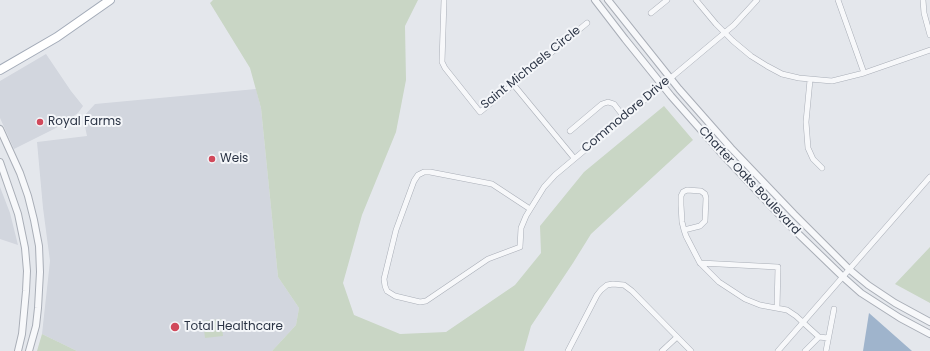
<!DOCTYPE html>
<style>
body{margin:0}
canvas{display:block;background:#e4e7ec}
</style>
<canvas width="930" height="351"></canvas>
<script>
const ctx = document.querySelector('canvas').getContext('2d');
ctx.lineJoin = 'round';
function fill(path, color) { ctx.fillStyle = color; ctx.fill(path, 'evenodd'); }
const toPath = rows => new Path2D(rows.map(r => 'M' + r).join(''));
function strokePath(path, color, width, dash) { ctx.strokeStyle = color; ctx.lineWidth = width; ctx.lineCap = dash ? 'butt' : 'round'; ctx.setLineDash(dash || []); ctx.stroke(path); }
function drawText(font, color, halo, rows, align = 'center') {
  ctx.font = font + ' Poppins,sans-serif'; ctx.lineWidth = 4; ctx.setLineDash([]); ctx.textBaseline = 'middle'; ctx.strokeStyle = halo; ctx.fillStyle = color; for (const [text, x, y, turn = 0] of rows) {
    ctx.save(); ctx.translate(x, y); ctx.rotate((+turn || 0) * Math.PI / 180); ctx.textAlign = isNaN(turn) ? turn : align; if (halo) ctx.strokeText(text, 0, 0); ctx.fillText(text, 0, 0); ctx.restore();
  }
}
fill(toPath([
 [46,54,71,91,83,106,78,113,56,128,14,149,0,118,0,81],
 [256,89,261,108,278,277,299,308,296,325,272,351,77,351,42,334,50,261,43,208,37,142,87,136,83,117,95,104],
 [0,187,10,213,18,245,0,239]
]), '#d2d6de');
fill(toPath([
 [213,0,418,0,405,26,406,80,396,132,362,215,343,283,354,315,400,334,446,332,515,285,541,253,540,226,584,172,664,106,693,140,591,234,573,263,531,326,524,351,272,351,296,325,299,308,278,277,261,108,250,68,210,3],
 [930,247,930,303,895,284],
 [221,319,223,336,205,338,203,321],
 [42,334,77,351,37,351]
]), '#c9d6c5');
fill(toPath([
 [869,313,912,351,863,351]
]), '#9fb4cc');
const minor = toPath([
 [444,0,442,62,445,68,480,112,587,23],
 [696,0,716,24,733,41,751,56,767,66,782,74,799,78,832,81,864,73,930,50],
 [838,0,864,73],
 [923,0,924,13,930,35],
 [651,13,667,0],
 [810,80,806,122,808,148,813,159,822,168],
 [513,84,574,158],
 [570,131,602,104,608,102,614,104,624,117],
 [530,209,492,184,430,172,424,172,418,175,414,181,396,230,384,279,385,286,387,291,395,296,420,302,426,301,488,259,520,247,521,228,526,216,544,187,555,175,734,25,757,0],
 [684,230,700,226,705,221,706,198,705,194,701,191,687,190,683,192,681,196,681,205,682,222,684,230,686,236,700,263,719,282,745,299,760,305,787,310,796,316,819,337,828,338],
 [700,263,778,267,777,308],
 [568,351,597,295,601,290,607,285,613,284,624,285,632,291,691,351],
 [662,351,677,337],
 [778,351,930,177],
 [805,351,819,337],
 [826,351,834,309]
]);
const tertiary = toPath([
 [595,0,625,39,671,96,723,155,785,221,843,277,861,293,900,318,930,334],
 [608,0,679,89,731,148,794,214,850,270,868,285,895,303,930,322],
 [0,129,20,173,28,196,34,220,39,246,40,272,38,308,36,326,29,351],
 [0,162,18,214,25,248,27,271,26,291,22,334,18,351]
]);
const primary = toPath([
 [0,70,57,37,110,0]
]);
strokePath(minor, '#a9aeb7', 6);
strokePath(tertiary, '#a9aeb7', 8);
strokePath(primary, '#a3abb8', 10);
strokePath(minor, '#f7f8fa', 5);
strokePath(tertiary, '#f7f8fa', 6);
strokePath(primary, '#fff', 8);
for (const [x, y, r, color] of [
 [40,122,4,"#d1495b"],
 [212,159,4,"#d1495b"],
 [175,327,5,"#d1495b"]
]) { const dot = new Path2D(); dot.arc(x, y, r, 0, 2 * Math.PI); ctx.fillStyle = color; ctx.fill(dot); strokePath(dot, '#f4f6f9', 1.5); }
drawText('12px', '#2b3445', '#f4f6f9', [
 ["Saint Michaels Circle",531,68,-39],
 ["Commodore Drive",626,115,-40],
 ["Charter Oaks Boulevard",749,181,47]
]);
drawText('12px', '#2b3445', '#f4f6f9', [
 ["Royal Farms",48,122],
 ["Weis",220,159],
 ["Total Healthcare",184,327]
], 'left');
</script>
